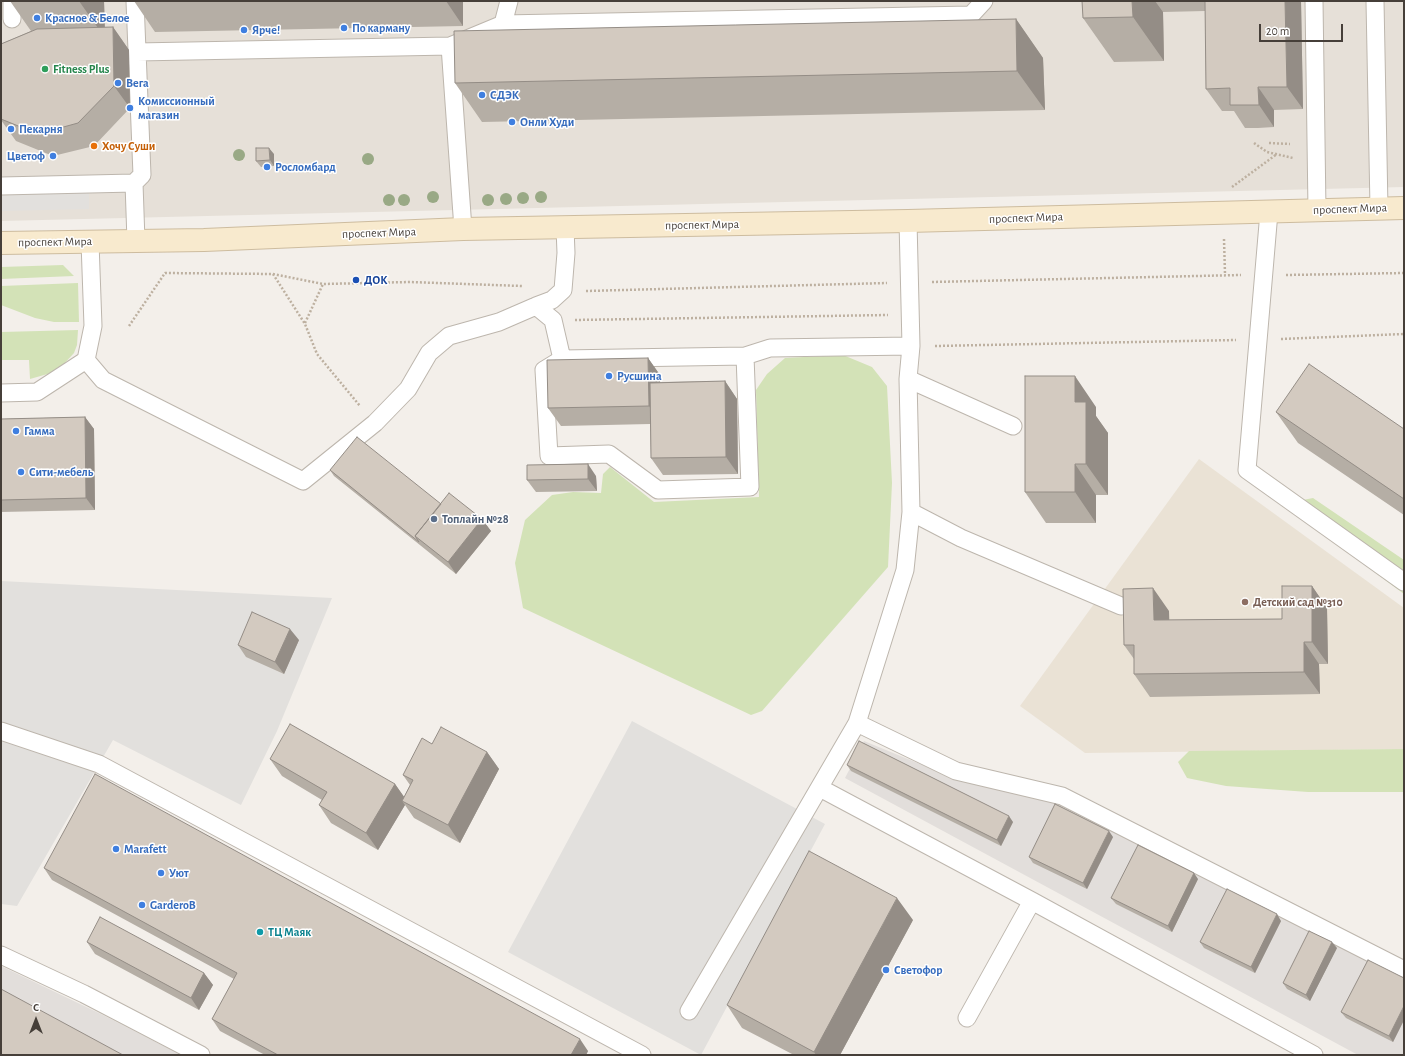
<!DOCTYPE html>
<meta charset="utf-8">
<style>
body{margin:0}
#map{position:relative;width:1405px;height:1056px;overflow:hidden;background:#f3efea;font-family:"Alegreya Sans",sans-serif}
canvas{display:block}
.frame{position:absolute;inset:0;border:2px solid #463f39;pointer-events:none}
.north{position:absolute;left:16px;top:1000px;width:40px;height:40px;-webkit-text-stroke:3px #fff;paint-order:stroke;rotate:0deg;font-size:11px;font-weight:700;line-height:16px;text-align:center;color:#463f39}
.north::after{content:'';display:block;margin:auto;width:14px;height:18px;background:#463f39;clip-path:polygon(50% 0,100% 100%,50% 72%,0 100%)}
.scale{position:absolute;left:1259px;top:24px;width:84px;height:18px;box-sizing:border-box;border:2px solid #463f39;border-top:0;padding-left:5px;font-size:12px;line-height:14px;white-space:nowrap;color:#463f39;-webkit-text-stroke:3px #fff;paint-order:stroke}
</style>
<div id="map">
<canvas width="1405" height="1056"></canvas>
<div class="frame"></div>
<div class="north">С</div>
<div class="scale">20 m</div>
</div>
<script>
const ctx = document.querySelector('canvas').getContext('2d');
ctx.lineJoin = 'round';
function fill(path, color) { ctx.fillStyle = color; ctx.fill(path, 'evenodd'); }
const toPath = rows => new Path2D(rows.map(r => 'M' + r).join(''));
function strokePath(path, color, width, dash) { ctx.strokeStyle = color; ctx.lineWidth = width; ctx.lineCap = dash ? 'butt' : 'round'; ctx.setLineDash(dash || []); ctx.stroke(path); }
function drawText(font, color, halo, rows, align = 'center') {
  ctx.font = font + ' "Alegreya Sans",sans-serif'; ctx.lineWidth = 3; ctx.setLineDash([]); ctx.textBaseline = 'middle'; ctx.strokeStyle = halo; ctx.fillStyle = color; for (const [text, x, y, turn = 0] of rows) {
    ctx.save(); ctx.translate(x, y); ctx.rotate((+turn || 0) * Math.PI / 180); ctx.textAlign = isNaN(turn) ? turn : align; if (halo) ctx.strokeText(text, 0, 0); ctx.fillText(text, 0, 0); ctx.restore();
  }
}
fill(toPath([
 [1,1,1404,1,1404,187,1,221]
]), '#e6e0d8');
fill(toPath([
 [864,741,959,780,1058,801,1404,977,1404,1055,1358,1055,845,778],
 [1,966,103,1015,181,1055,1,1055]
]), '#e2dedb');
fill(toPath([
 [1199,459,1404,608,1404,749,1085,753,1020,706]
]), '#eae2d5');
fill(toPath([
 [63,265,74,276,1,279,1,267],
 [78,283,79,322,54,322,35,318,1,305,1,286],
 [78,330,77,345,74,353,62,366,51,373,30,379,29,360,1,360,1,332],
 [843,355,872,367,887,386,892,483,888,567,762,711,751,715,523,608,515,563,525,520,552,495,573,492,601,493,603,474,610,467,654,502,759,497,756,390,767,374,785,358],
 [1313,498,1404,560,1404,594,1297,515,1303,500],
 [1404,749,1404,792,1308,792,1226,786,1187,778,1178,762,1189,751]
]), '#d3e2b7');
fill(toPath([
 [1,182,89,184,89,209,1,211],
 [1,581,235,593,332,598,277,731,241,805,113,740,17,906,1,904],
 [632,721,825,824,701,1055,508,952]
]), '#e2e0dd');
const lane = toPath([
 [12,1,12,19],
 [135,1,142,175,134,183,136,241],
 [1314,1,1317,210],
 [1375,1,1379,208],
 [503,24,971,15,984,1],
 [137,52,450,46],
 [1,186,134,183],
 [1269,212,1247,470,1404,582],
 [463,229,450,46,503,24,509,1],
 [536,306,553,320,562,359],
 [745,356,750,487,658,490,609,454,549,456,544,370,562,359,745,356,770,348,911,346],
 [86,360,103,380,303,481,375,423,408,389,429,353,449,336,499,322,536,306,552,300,563,290,566,253,565,228],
 [908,379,1013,426],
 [1,393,37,392,86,360,93,326,90,242],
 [911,512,961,538,1121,606],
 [857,723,956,771,1062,796,1404,970],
 [1,731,99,764,642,1055],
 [820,788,1032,901,1314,1055],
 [1,955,84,994,201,1055],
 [689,1011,857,723,905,570,911,512,908,379,911,346,908,221],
 [967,1018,1032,901]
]);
const secondary = toPath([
 [1,243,204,240,463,229,908,221,1404,208]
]);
strokePath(lane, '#bdb6ad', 19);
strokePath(secondary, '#cdbc9f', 24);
strokePath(toPath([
 [1254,143,1267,152,1293,158],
 [1269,143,1290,144],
 [1232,187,1277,154],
 [1224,239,1225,274],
 [273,274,305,324,317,354,360,406],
 [1286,275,1404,273],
 [932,282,1241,275],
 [586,291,887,283],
 [575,320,888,315],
 [305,323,323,284],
 [129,326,165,273,273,274,323,284,410,282,522,286],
 [1281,339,1404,334],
 [935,346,1236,340]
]), '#bdb0a0', 2.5, [2, 2]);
strokePath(lane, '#fff', 17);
strokePath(secondary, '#f8eace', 22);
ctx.fillStyle = '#99a985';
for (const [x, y] of [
 [239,155],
 [368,159],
 [433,197],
 [541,197],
 [523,198],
 [506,199],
 [389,200],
 [404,200],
 [488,200]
]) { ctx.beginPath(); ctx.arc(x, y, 6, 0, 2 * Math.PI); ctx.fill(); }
fill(toPath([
 [10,1,104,1,105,27,113,27,129,50,130,108,94,146,53,156,16,141,1,120,1,44,31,31],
 [134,1,463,1,463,26,155,32],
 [1082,1,1301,1,1303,109,1274,110,1274,127,1258,128,1245,128,1234,111,1222,111,1206,89,1205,11,1163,12,1164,61,1114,62,1083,18],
 [1016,19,1043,58,1045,110,482,122,455,83],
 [274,154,274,166,261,167,256,161],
 [648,358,660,375,660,382,725,381,737,399,738,474,663,475,651,458,650,424,561,426,548,408],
 [1096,407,1096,416,1108,433,1108,495,1096,495,1096,523,1046,523,1025,492],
 [1276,412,1404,429,1404,515,1298,443],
 [85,417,94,429,95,510,1,512,1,419],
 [330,470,441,504,482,519,491,531,456,574,334,476],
 [596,476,597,491,536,492,527,480],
 [1312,586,1327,608,1328,664,1319,664,1320,694,1150,697,1134,674,1134,659,1124,645,1169,611,1169,620,1282,619],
 [299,640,284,674,246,657,238,645],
 [432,744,487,752,499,769,460,843,414,818,405,805,378,850,331,823,319,805,322,800,282,776,270,759,395,784,404,797,410,785,403,775],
 [847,765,1013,822,1001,846,851,771],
 [1113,837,1087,889,1033,863,1029,857],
 [44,868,588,1051,586,1055,265,1055,220,1031,212,1019,234,979,52,880],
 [1198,879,1172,932,1116,904,1111,898],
 [913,920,840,1055,794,1055,742,1028,727,1005],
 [1281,921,1255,973,1204,948,1200,942],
 [87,942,204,973,213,985,199,1010,95,954],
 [1337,948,1310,1001,1287,989,1283,983],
 [1404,978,1404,1020,1393,1042,1346,1018,1341,1012]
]), '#b5aea5');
fill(toPath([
 [79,1,104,1,105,38],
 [446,1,463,1,463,26],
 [1132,1,1155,1,1163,12,1164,61,1133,17],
 [1285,1,1301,1,1303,109,1287,87],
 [1016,19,1043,58,1045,110,1017,71],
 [113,27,129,50,130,108,114,86],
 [1258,87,1274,110,1274,127,1259,105],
 [269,148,274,154,274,166,270,160],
 [648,358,660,375,661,424,649,406],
 [1075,376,1096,407,1096,416,1108,433,1108,495,1086,464,1075,402],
 [725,381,737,399,738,474,726,457],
 [85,417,94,429,95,510,86,498],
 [588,464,596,476,597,491,588,479],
 [1075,464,1096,495,1096,523,1075,492],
 [482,519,491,531,456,574,448,562],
 [1312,586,1327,608,1328,664,1312,642],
 [1153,588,1169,611,1170,643,1154,620],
 [290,629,299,640,284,674,275,662],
 [1304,642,1319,664,1320,694,1304,672],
 [487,752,499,769,460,843,448,825],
 [395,784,407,801,402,801,405,805,378,850,366,833],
 [1009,816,1013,822,1001,846,997,840],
 [1109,831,1113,837,1087,889,1083,883],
 [1194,873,1198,879,1172,932,1168,926],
 [897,898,913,920,840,1055,816,1055,814,1052],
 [1277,914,1281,921,1255,973,1251,967],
 [1332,942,1337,948,1310,1001,1306,995],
 [204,973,213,985,199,1010,191,998],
 [1404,1006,1404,1020,1393,1042,1389,1036],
 [580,1039,588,1051,586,1055,571,1055]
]), '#948d86');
const building = toPath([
 [1082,1,1132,1,1133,17,1083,18,1082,1],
 [1205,1,1285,1,1287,87,1258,87,1259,105,1230,105,1230,88,1206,89,1205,1],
 [1016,19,1017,71,455,83,454,31,1016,19],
 [113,27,114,86,78,123,38,134,1,119,1,44,37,29,113,27],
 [256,148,269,148,270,160,256,161,256,148],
 [648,358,649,406,548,408,547,360,648,358],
 [1309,364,1404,429,1404,499,1276,412,1309,364],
 [1025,376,1075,376,1075,402,1086,402,1086,464,1075,464,1075,492,1025,492,1025,376],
 [725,381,726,457,651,458,650,383,725,381],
 [85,417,86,498,1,500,1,419,85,417],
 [357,437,441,504,415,536,419,542,330,470,357,437],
 [588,464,588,479,527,480,527,465,588,464],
 [449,493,482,519,448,562,415,536,449,493],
 [1282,586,1312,586,1312,642,1304,642,1304,672,1134,674,1134,645,1124,645,1123,589,1153,588,1154,620,1282,619,1282,586],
 [252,612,290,629,275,662,238,645,252,612],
 [290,724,395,784,366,833,319,805,327,792,270,759,290,724],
 [441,727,487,752,448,825,402,801,413,780,403,775,422,738,432,744,441,727],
 [859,741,1009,816,997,840,847,765,859,741],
 [95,774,580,1039,571,1055,278,1055,212,1019,237,973,44,868,95,774],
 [1055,804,1109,831,1083,883,1029,857,1055,804],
 [1138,845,1194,873,1168,926,1111,898,1138,845],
 [809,851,897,898,814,1052,727,1005,809,851],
 [1227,889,1277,914,1251,967,1200,942,1227,889],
 [100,917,204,973,191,998,87,942,100,917],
 [1309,931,1332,942,1306,995,1283,983,1309,931],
 [1368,960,1404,978,1404,1006,1389,1036,1341,1012,1368,960],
 [1,989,123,1055,1,1055,1,989]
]);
fill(building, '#d3cac0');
strokePath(building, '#948d86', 1);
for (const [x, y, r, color] of [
 [37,18,4,"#3f7fe0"],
 [344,28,4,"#3f7fe0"],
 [244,30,4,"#3f7fe0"],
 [45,69,4,"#2e9e5b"],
 [118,83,4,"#3f7fe0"],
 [482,95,4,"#3f7fe0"],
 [130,108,4,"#3f7fe0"],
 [512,122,4,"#3f7fe0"],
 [11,129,4,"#3f7fe0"],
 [94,146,4,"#e8710a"],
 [53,156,4,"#3f7fe0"],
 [267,167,4,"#3f7fe0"],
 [356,280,4,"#1a4fb4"],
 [609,376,4,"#3f7fe0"],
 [16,431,4,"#3f7fe0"],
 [21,472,4,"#3f7fe0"],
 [434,519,4,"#5c6f8a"],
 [1245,602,4,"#8d6e63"],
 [116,849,4,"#3f7fe0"],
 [161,873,4,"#3f7fe0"],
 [142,905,4,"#3f7fe0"],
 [260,932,4,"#0f9aa8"],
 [886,970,4,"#3f7fe0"]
]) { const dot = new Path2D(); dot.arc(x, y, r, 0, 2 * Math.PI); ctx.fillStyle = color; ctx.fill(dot); strokePath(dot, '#fff', 1.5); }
drawText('bold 12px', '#366cbe', '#fff', [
 ["Красное & Белое",45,18],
 ["По карману",352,28],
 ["Ярче!",252,30],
 ["Вега",126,83],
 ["СДЭК",490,95],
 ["Комиссионный",138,101],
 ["магазин",138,115],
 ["Онли Худи",520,122],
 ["Пекарня",19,129],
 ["Цветоф",45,156,"right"],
 ["Росломбард",275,167],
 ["Русшина",617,376],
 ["Гамма",24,431],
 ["Сити-мебель",29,472],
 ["Marafett",124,849],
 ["Уют",169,873],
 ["GarderoB",150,905],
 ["Светофор",894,970]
], 'left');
drawText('bold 12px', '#27864d', '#fff', [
 ["Fitness Plus",53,69]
], 'left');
drawText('bold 12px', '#c56008', '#fff', [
 ["Хочу Суши",102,146]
], 'left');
drawText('12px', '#463f39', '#fff', [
 ["проспект Мира",1350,209,-2],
 ["проспект Мира",1026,218,-2],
 ["проспект Мира",702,225,-1],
 ["проспект Мира",379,233,-2],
 ["проспект Мира",55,242,-1]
]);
drawText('bold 12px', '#164399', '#fff', [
 ["ДОК",364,280]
], 'left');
drawText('bold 12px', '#4e5e75', '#fff', [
 ["Топлайн №28",442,519]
], 'left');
drawText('bold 12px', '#785e54', '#fff', [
 ["Детский сад №310",1253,602]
], 'left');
drawText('bold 12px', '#0d838f', '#fff', [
 ["ТЦ Маяк",268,932]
], 'left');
</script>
